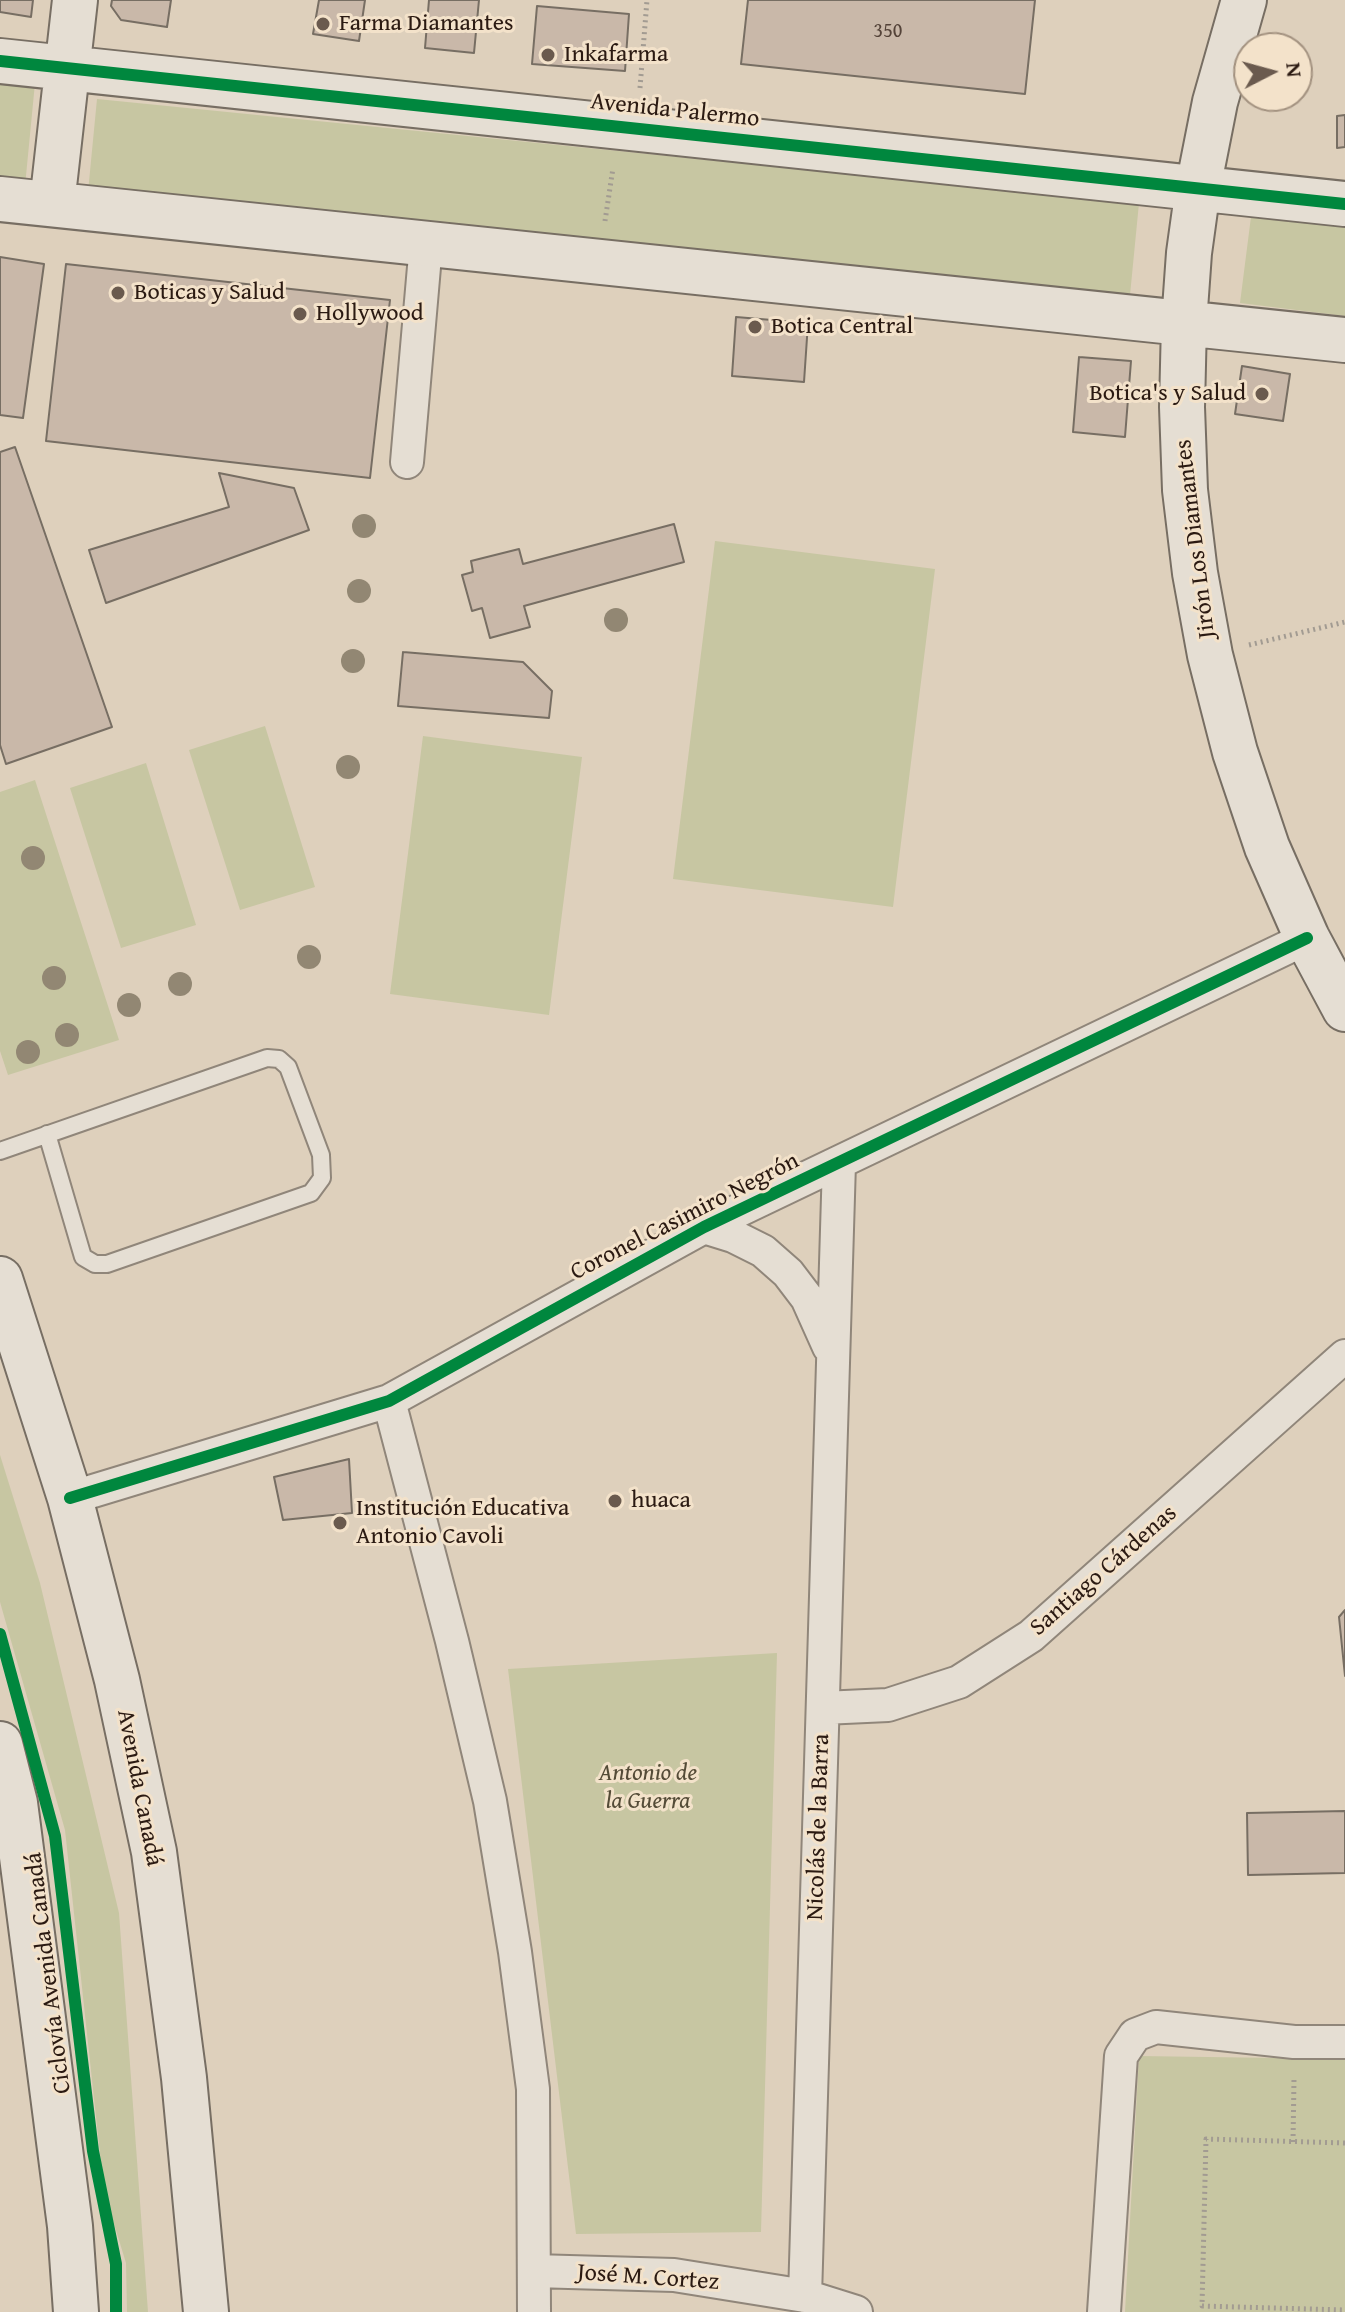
<!DOCTYPE html>
<meta charset="utf-8">
<style>
body{margin:0}
#map{position:relative;width:1345px;height:2312px;overflow:hidden;background:#ded0bc;font-family:"Gentium Book Plus",serif}
canvas{display:block}
.north{position:absolute;left:1233px;top:32px;width:80px;height:80px;box-sizing:border-box;background:#f3e2ca;border:2px solid #a39280;border-radius:50%;rotate:84deg;font-size:22px;font-weight:700;line-height:32px;text-align:center;color:#2b1a12}
.north::after{content:'';display:block;margin:auto;width:28px;height:36px;background:#6a5a4e;clip-path:polygon(50% 0,100% 100%,50% 72%,0 100%)}
</style>
<div id="map">
<canvas width="1345" height="2312"></canvas>
<div class="north">N</div>
</div>
<script>
const ctx = document.querySelector('canvas').getContext('2d');
ctx.lineJoin = 'round';
function fill(path, color) { ctx.fillStyle = color; ctx.fill(path, 'evenodd'); }
const toPath = rows => new Path2D(rows.map(r => 'M' + r).join(''));
function strokePath(path, color, width, dash) { ctx.strokeStyle = color; ctx.lineWidth = width; ctx.lineCap = dash ? 'butt' : 'round'; ctx.setLineDash(dash || []); ctx.stroke(path); }
function drawText(font, color, halo, rows, align = 'center') {
  ctx.font = font + ' "Gentium Book Plus",serif'; ctx.lineWidth = 6; ctx.setLineDash([]); ctx.textBaseline = 'middle'; ctx.strokeStyle = halo; ctx.fillStyle = color; for (const [text, x, y, turn = 0] of rows) {
    ctx.save(); ctx.translate(x, y); ctx.rotate((+turn || 0) * Math.PI / 180); ctx.textAlign = isNaN(turn) ? turn : align; if (halo) ctx.strokeText(text, 0, 0); ctx.fillText(text, 0, 0); ctx.restore();
  }
}
fill(toPath([
 [0,80,35,83,25,186,0,184],
 [97,99,1139,203,1130,295,88,192],
 [1252,209,1345,221,1345,316,1240,303],
 [715,541,935,569,893,907,673,879],
 [265,726,315,887,240,910,189,750],
 [423,736,582,757,549,1015,390,994],
 [146,763,196,925,121,948,70,788],
 [35,780,119,1040,8,1075,0,1051,0,792],
 [0,1455,40,1583,119,1913,148,2312,127,2312,126,2263,104,2191,65,1830,0,1602],
 [777,1653,761,2232,576,2234,508,1669],
 [1139,2056,1345,2059,1345,2312,1125,2312]
]), '#c7c6a2');
const building = toPath([
 [0,0,33,0,31,17,0,12,0,0],
 [112,0,171,0,167,27,121,20,111,6,112,0],
 [319,0,365,0,359,41,313,34,319,0],
 [429,0,479,0,474,53,425,48,429,0],
 [748,0,1035,0,1025,94,741,64,748,0],
 [537,6,629,14,625,71,532,64,537,6],
 [1345,115,1345,147,1337,148,1337,116,1345,115],
 [0,257,44,264,23,418,0,415,0,257],
 [66,264,390,300,370,478,46,441,66,264],
 [736,317,808,323,804,382,732,376,736,317],
 [1079,357,1131,361,1125,437,1073,432,1079,357],
 [1242,366,1290,374,1283,421,1235,414,1242,366],
 [15,447,112,727,6,764,0,745,0,452,15,447],
 [219,473,294,488,309,530,106,603,89,550,229,507,219,473],
 [674,524,684,562,524,606,530,627,490,638,482,608,472,611,462,575,473,572,471,561,519,549,523,564,674,524],
 [403,652,523,662,552,691,549,718,398,706,403,652],
 [349,1459,352,1513,283,1520,274,1477,349,1459],
 [1345,1610,1345,1676,1339,1617,1345,1610],
 [1345,1811,1345,1873,1248,1875,1247,1813,1345,1811]
]);
fill(building, '#c9b8a9');
strokePath(building, '#776e63', 2);
const lane = toPath([
 [0,1151,267,1058,279,1059,288,1067,321,1155,322,1178,311,1193,107,1264,95,1264,83,1257,47,1134]
]);
const street = toPath([
 [407,462,426,244],
 [704,1227,733,1236,763,1251,788,1273,807,1298,829,1347],
 [389,1401,452,1641,490,1801,515,1952,533,2089,534,2312],
 [70,1498,389,1401,704,1227,1307,938],
 [823,1708,888,1705,959,1682,1031,1636,1345,1356],
 [534,2271,674,2275,805,2296,856,2312],
 [805,2296,839,1163],
 [1104,2312,1121,2056,1135,2035,1156,2027,1294,2042,1345,2042]
]);
const secondary = toPath([
 [1244,0,1215,102,1198,188,1189,253,1184,323,1182,407,1185,490,1195,573,1210,655,1235,752,1267,847,1307,938,1345,1009],
 [0,61,1345,204],
 [0,199,1345,340],
 [52,204,75,0],
 [0,1279,70,1498,117,1680,154,1852,184,2078,206,2312],
 [0,1744,15,1803,70,2226,76,2312]
]);
strokePath(lane, '#90867a', 20);
strokePath(street, '#90867a', 36);
strokePath(secondary, '#776e63', 48);
strokePath(toPath([
 [640,88,647,0],
 [605,221,613,168],
 [1249,645,1345,622],
 [1293,2142,1294,2079],
 [1345,2143,1206,2139,1202,2306,1345,2310]
]), '#a29b92', 5, [2, 4]);
strokePath(lane, '#e5ded3', 16);
strokePath(street, '#e5ded3', 32);
strokePath(secondary, '#e5ded3', 44);
strokePath(toPath([
 [0,61,1345,204],
 [70,1498,389,1401,704,1227,1307,938],
 [0,1634,55,1836,93,2151,116,2264,116,2312]
]), '#00873e', 12);
ctx.fillStyle = '#928773';
for (const [x, y] of [
 [364,526],
 [359,591],
 [616,620],
 [353,661],
 [348,767],
 [33,858],
 [309,957],
 [54,978],
 [180,984],
 [129,1005],
 [67,1035],
 [28,1052]
]) { ctx.beginPath(); ctx.arc(x, y, 12, 0, 2 * Math.PI); ctx.fill(); }
for (const [x, y, r, color] of [
 [323,24,8,"#6a5a4e"],
 [548,55,8,"#6a5a4e"],
 [118,293,8,"#6a5a4e"],
 [300,314,8,"#6a5a4e"],
 [755,327,8,"#6a5a4e"],
 [1262,394,8,"#6a5a4e"],
 [615,1501,8,"#6a5a4e"],
 [340,1523,8,"#6a5a4e"]
]) { const dot = new Path2D(); dot.arc(x, y, r, 0, 2 * Math.PI); ctx.fillStyle = color; ctx.fill(dot); strokePath(dot, '#f3e2ca', 3); }
drawText('20px', '#544339', null, [
 ["350",888,32]
]);
drawText('24px', '#2b1a12', '#f3e2ca', [
 ["Farma Diamantes",339,24],
 ["Inkafarma",564,55],
 ["Boticas y Salud",134,293],
 ["Hollywood",316,314],
 ["Botica Central",771,327],
 ["Botica's y Salud",1246,394,"right"],
 ["huaca",631,1501],
 ["Institución Educativa",356,1509],
 ["Antonio Cavoli",356,1537]
], 'left');
drawText('24px', '#2b1a12', '#f3e2ca', [
 ["Avenida Palermo",675,111,6],
 ["Jirón Los Diamantes",1196,539,-97],
 ["Coronel Casimiro Negrón",685,1217,-27],
 ["Santiago Cárdenas",1104,1571,-41],
 ["Avenida Canadá",139,1788,79],
 ["Nicolás de la Barra",819,1827,-88],
 ["Ciclovía Avenida Canadá",49,1973,-97],
 ["José M. Cortez",648,2278,4]
]);
drawText('italic 24px', '#544b37', '#f3e2ca', [
 ["Antonio de",648,1774],
 ["la Guerra",648,1802]
]);
</script>
